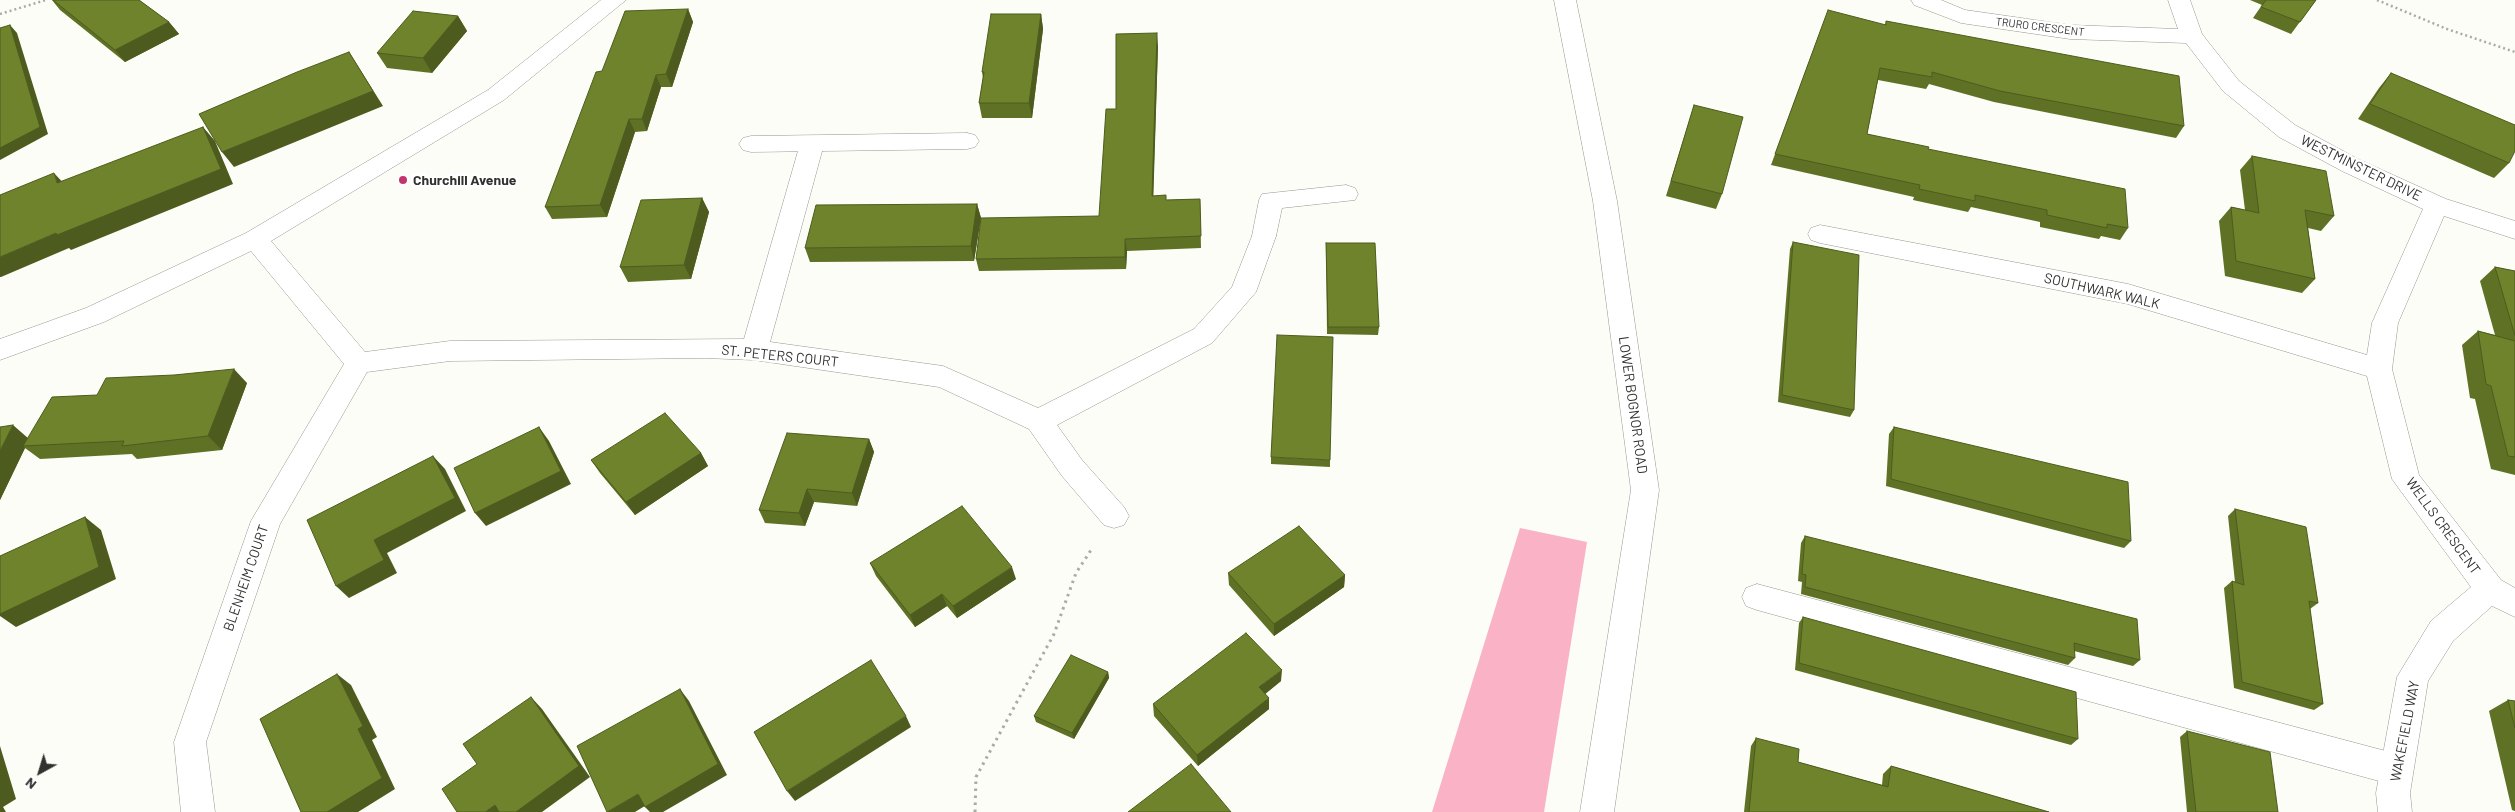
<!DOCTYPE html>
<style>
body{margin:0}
#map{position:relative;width:2515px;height:812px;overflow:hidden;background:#fbfdf6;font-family:Barlow,sans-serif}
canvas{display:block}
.north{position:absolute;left:15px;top:747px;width:50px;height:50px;-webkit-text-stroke:4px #fff;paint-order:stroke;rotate:219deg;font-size:14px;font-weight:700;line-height:20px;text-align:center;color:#313230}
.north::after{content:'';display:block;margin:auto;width:18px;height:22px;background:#313230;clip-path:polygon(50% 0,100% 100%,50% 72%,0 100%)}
</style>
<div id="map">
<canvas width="2515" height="812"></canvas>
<div class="north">N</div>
</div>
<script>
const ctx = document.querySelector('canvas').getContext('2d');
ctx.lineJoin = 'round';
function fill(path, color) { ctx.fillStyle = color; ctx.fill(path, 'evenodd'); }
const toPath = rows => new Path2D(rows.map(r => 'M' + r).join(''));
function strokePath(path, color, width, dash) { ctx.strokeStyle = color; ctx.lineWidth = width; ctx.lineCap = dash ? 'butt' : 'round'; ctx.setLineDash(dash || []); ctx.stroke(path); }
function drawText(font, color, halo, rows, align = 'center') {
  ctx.font = font + ' Barlow,sans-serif'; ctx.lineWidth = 5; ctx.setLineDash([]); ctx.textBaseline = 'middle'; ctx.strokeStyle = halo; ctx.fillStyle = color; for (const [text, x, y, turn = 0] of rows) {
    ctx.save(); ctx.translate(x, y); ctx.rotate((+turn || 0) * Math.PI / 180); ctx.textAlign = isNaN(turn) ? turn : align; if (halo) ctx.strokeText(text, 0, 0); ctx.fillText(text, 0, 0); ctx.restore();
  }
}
fill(toPath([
 [1520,528,1587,542,1544,812,1432,812]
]), '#fab2c6');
const service = toPath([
 [967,133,975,135,979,141,975,147,967,149,751,152,743,150,739,144,743,138,751,136,967,133],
 [1346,185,1355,188,1358,194,1355,200,1282,208,1276,236,1273,242,1264,245,1255,242,1252,236,1259,200,1262,194,1346,185],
 [1757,584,2397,754,2409,759,2413,770,2409,781,2397,786,1757,610,1746,606,1742,597,1746,588,1757,584]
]);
const minor = toPath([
 [601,0,626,0,504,100,271,241,365,352,450,341,744,339,800,144,804,138,812,136,820,138,824,144,770,342,943,366,1038,408,1194,329,1232,287,1252,236,1255,230,1264,227,1273,230,1276,236,1256,292,1212,343,1057,425,1082,460,1124,507,1129,516,1124,525,1114,528,1104,525,1062,476,1029,429,939,387,754,360,705,358,450,361,367,372,280,524,206,742,215,812,181,812,174,742,251,521,344,364,251,251,104,322,0,360,0,339,86,308,246,233,488,90,601,0],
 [1911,0,1941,0,1965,10,2070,25,2178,29,2168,0,2190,0,2202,34,2239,81,2295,125,2358,159,2446,199,2515,221,2515,239,2444,216,2398,323,2392,369,2419,475,2501,580,2515,588,2515,617,2492,606,2453,641,2428,681,2410,793,2412,812,2378,812,2376,793,2397,677,2431,621,2471,587,2392,479,2367,376,2128,304,1820,243,1811,240,1808,234,1811,228,1820,225,2128,284,2367,355,2372,323,2423,209,2342,171,2279,137,2223,91,2186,43,2070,39,1961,23,1914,5,1911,0]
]);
const secondary = toPath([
 [1554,0,1576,0,1617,201,1659,490,1614,812,1580,812,1631,490,1593,201,1554,0]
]);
strokePath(service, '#959791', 1);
strokePath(minor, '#959791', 1);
strokePath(secondary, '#959791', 1);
strokePath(toPath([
 [2377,0,2447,29,2515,52],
 [0,14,46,0]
]), '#aaaba6', 2.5, [2, 3]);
strokePath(toPath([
 [975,812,976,777,1054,634,1076,573,1093,547]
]), '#aaaba6', 3, [2.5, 4.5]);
fill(service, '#fff');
fill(minor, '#fff');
fill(secondary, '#fff');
fill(toPath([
 [52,0,139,0,169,22,179,34,125,62,60,10],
 [2250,0,2316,0,2291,34,2253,18,2262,5],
 [688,9,693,22,672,87,661,87,647,131,635,132,607,217,552,219,545,207,602,71],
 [1041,14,1043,29,1032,118,982,118,979,103,983,78,982,72],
 [458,16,467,31,432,73,387,68,377,53],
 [1824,21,1885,25,1886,21,2184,126,2176,138,1994,102,1929,84,1926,89,1878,80,1867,134,1928,149,2128,228,2120,240,2101,236,2099,239,2040,227,2040,222,1971,207,1968,212,1913,200,1914,197,1771,165],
 [1158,46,1153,196,1166,200,1200,199,1201,248,1127,251,1126,269,979,271,976,259,1099,216,1116,109],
 [2391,73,2509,163,2494,178,2358,119,2379,88],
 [1694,105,1722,194,1716,209,1666,196],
 [2252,156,2334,216,2321,231,2308,228,2315,279,2302,293,2225,276,2219,221,2231,207,2245,210,2240,170],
 [702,198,709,212,691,279,628,282,620,267],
 [977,204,981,218,974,261,810,262,805,248],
 [1793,242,1854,410,1850,417,1778,402,1790,249],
 [1326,243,1379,327,1378,335,1327,334],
 [2495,267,2515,271,2515,475,2491,469,2475,399,2470,398,2462,345,2478,331,2495,335,2480,281],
 [247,383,222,450,137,459,132,454,40,459,25,448,0,500,0,427,28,438],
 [1894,427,2131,541,2124,548,1886,486,1889,434],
 [869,439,874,452,857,506,814,502,805,526,765,523,759,510],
 [701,453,708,466,635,515,600,473,591,460],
 [1271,457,1330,460,1330,467,1271,464],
 [2235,509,2318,603,2310,609,2323,704,2314,710,2234,688,2224,588,2232,581,2235,582,2228,516],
 [1805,536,2140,660,2133,666,2074,651,2075,658,2068,665,1801,594,1802,582,1798,581,1801,543],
 [870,563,1016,579,957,618,947,606,915,627,876,576],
 [1228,573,1345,575,1344,587,1274,636,1229,585],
 [1803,617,2078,739,2071,745,1795,670,1799,623],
 [1108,672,1109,678,1074,739,1036,722,1034,716],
 [1281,681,1265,694,1269,709,1198,766,1154,716,1153,704],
 [2508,700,2515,701,2515,811,2512,810,2489,711],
 [2187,731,2278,812,2187,812,2180,737],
 [1756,738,1798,762,1882,785,1883,774,1891,766,2049,812,1744,812,1751,746]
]), '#5f7125');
fill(toPath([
 [688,9,693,22,672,87,666,74],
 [1041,14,1043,29,1032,118,1029,103],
 [458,16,467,31,432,73,423,58],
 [169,22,179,34,125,62,115,50],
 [10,25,17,33,48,134,0,160,0,148],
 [1157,33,1158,46,1153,208,1152,196],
 [349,52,383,106,234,167,222,152],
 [656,75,661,87,647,131,642,119],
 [629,119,635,132,607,217,600,205],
 [203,127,215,141,233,184,71,250,69,248,1,277,0,277,0,257,56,233],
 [54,173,68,188,57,183],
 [702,198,709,212,691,279,684,265],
 [977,204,981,218,974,261,971,246],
 [1125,239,1127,251,1126,269,1125,257],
 [234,369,247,383,222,450,208,436],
 [13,425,29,439,23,446,25,448,0,500,0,451],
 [539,427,549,441,571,484,486,526,475,513],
 [869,439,874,452,857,506,852,493],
 [701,453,708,466,635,515,626,502],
 [433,456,445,469,466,511,387,553,397,573,349,598,336,586,374,540],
 [807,489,814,502,805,526,799,513],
 [85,517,101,530,116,579,16,627,0,616,0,614],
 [1012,567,1016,579,957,618,953,606],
 [1345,575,1344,587,1274,636,1274,624],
 [942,594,947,606,915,627,910,615],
 [1282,670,1281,681,1259,699,1259,687],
 [1108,672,1109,678,1074,739,1072,733],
 [337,674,351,685,377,737,372,740,395,789,358,812,327,812,358,729],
 [680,689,689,701,727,775,663,812,650,812,645,807],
 [531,697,542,709,590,777,542,812,516,812],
 [1269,698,1269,709,1198,766,1197,755],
 [906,716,911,727,795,801,787,791],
 [0,746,16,799,3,807,6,812,0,812],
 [638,794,648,804,635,812,607,812],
 [495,805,503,812,485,812]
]), '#4d5c1e');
const building = toPath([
 [53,0,139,0,169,22,115,50,53,0],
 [2266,0,2316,0,2300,22,2261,7,2266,0],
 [688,9,666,74,656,75,642,119,629,119,600,205,545,207,596,72,602,71,625,11,688,9],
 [1828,10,1886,25,1886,21,2179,76,2184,126,2000,91,1932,72,1932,77,1880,68,1867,134,1929,147,1928,149,2125,189,2128,228,2107,224,2107,228,2047,215,2047,210,1975,195,1975,201,1919,189,1920,185,1775,154,1828,10],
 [413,11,458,16,423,58,377,53,413,11],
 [991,14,1041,14,1029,103,979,103,984,72,982,72,991,14],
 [10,25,40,127,0,148,0,28,10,25],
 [1157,33,1152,196,1166,195,1166,200,1200,199,1201,236,1125,239,1125,257,976,259,981,218,1099,216,1106,109,1116,109,1116,34,1157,33],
 [349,52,373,91,222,152,199,114,297,72,349,52],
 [2391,73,2515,125,2515,151,2509,163,2370,104,2391,73],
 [1694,105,1743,117,1722,194,1671,181,1694,105],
 [203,127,221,169,57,235,56,233,0,257,0,195,54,173,57,183,203,127],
 [2252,156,2326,171,2334,216,2305,210,2315,279,2236,261,2231,207,2259,213,2252,156],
 [702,198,684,265,620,267,641,200,702,198],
 [977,204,971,246,805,248,816,205,977,204],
 [1793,242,1859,255,1854,410,1782,395,1793,242],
 [1326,243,1375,243,1379,327,1328,327,1326,243],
 [2495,267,2515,271,2515,336,2495,267],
 [2478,331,2515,341,2515,457,2508,456,2491,386,2486,384,2478,331],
 [1277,335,1333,337,1330,460,1271,457,1277,335],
 [234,369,208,436,122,446,124,441,23,446,52,397,97,395,106,378,174,375,234,369],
 [665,413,701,453,626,502,591,460,665,413],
 [13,425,0,451,0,427,13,425],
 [539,427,561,471,475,513,454,468,539,427],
 [1894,427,2128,482,2131,541,1891,479,1894,427],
 [787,433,869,439,852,493,807,489,799,513,759,510,787,433],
 [433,456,455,498,374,540,384,560,336,586,307,520,433,456],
 [962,506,1012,567,953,606,942,594,910,615,870,563,962,506],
 [2235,509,2306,527,2318,603,2309,601,2323,704,2242,682,2232,581,2244,585,2235,509],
 [85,517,99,567,0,614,0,556,85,517],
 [1299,526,1345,575,1274,624,1228,573,1299,526],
 [1805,536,2137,619,2140,660,2074,643,2075,658,1805,587,1806,575,1802,574,1805,536],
 [1803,617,2076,692,2078,739,1799,663,1803,617],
 [1246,633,1282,670,1259,687,1269,698,1197,755,1153,704,1246,633],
 [1071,655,1108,672,1072,733,1034,716,1071,655],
 [871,660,906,716,787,791,754,732,871,660],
 [337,674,363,726,358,729,382,778,327,812,301,812,260,719,337,674],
 [680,689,718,764,645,807,638,794,607,812,577,746,680,689],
 [531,697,579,766,516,812,499,812,495,805,485,812,457,812,442,789,477,764,463,744,531,697],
 [2508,700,2515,701,2515,728,2508,700],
 [2187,731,2270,752,2278,812,2196,812,2187,731],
 [1756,738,1799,749,1798,762,1888,787,1891,766,2049,812,1749,812,1756,738],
 [1191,764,1231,812,1128,812,1191,764]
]);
fill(building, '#6e832b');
strokePath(building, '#4d5c1e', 1);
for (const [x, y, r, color] of [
 [403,180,5,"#c1366d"]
]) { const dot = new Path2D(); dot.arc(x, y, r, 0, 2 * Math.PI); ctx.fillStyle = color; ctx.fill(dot); strokePath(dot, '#fff', 2); }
drawText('11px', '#313230', '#fff', [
 ["TRURO CRESCENT",2040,27,7]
]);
drawText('14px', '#313230', '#fff', [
 ["WESTMINSTER DRIVE",2361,168,26],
 ["SOUTHWARK WALK",2102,291,13],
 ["ST. PETERS COURT",780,356,6],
 ["LOWER BOGNOR ROAD",1633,405,82],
 ["WELLS CRESCENT",2443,526,54],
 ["BLENHEIM COURT",246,578,-71],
 ["WAKEFIELD WAY",2405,731,-79]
]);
drawText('bold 14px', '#313230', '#fff', [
 ["Churchill Avenue",413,180]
], 'left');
</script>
